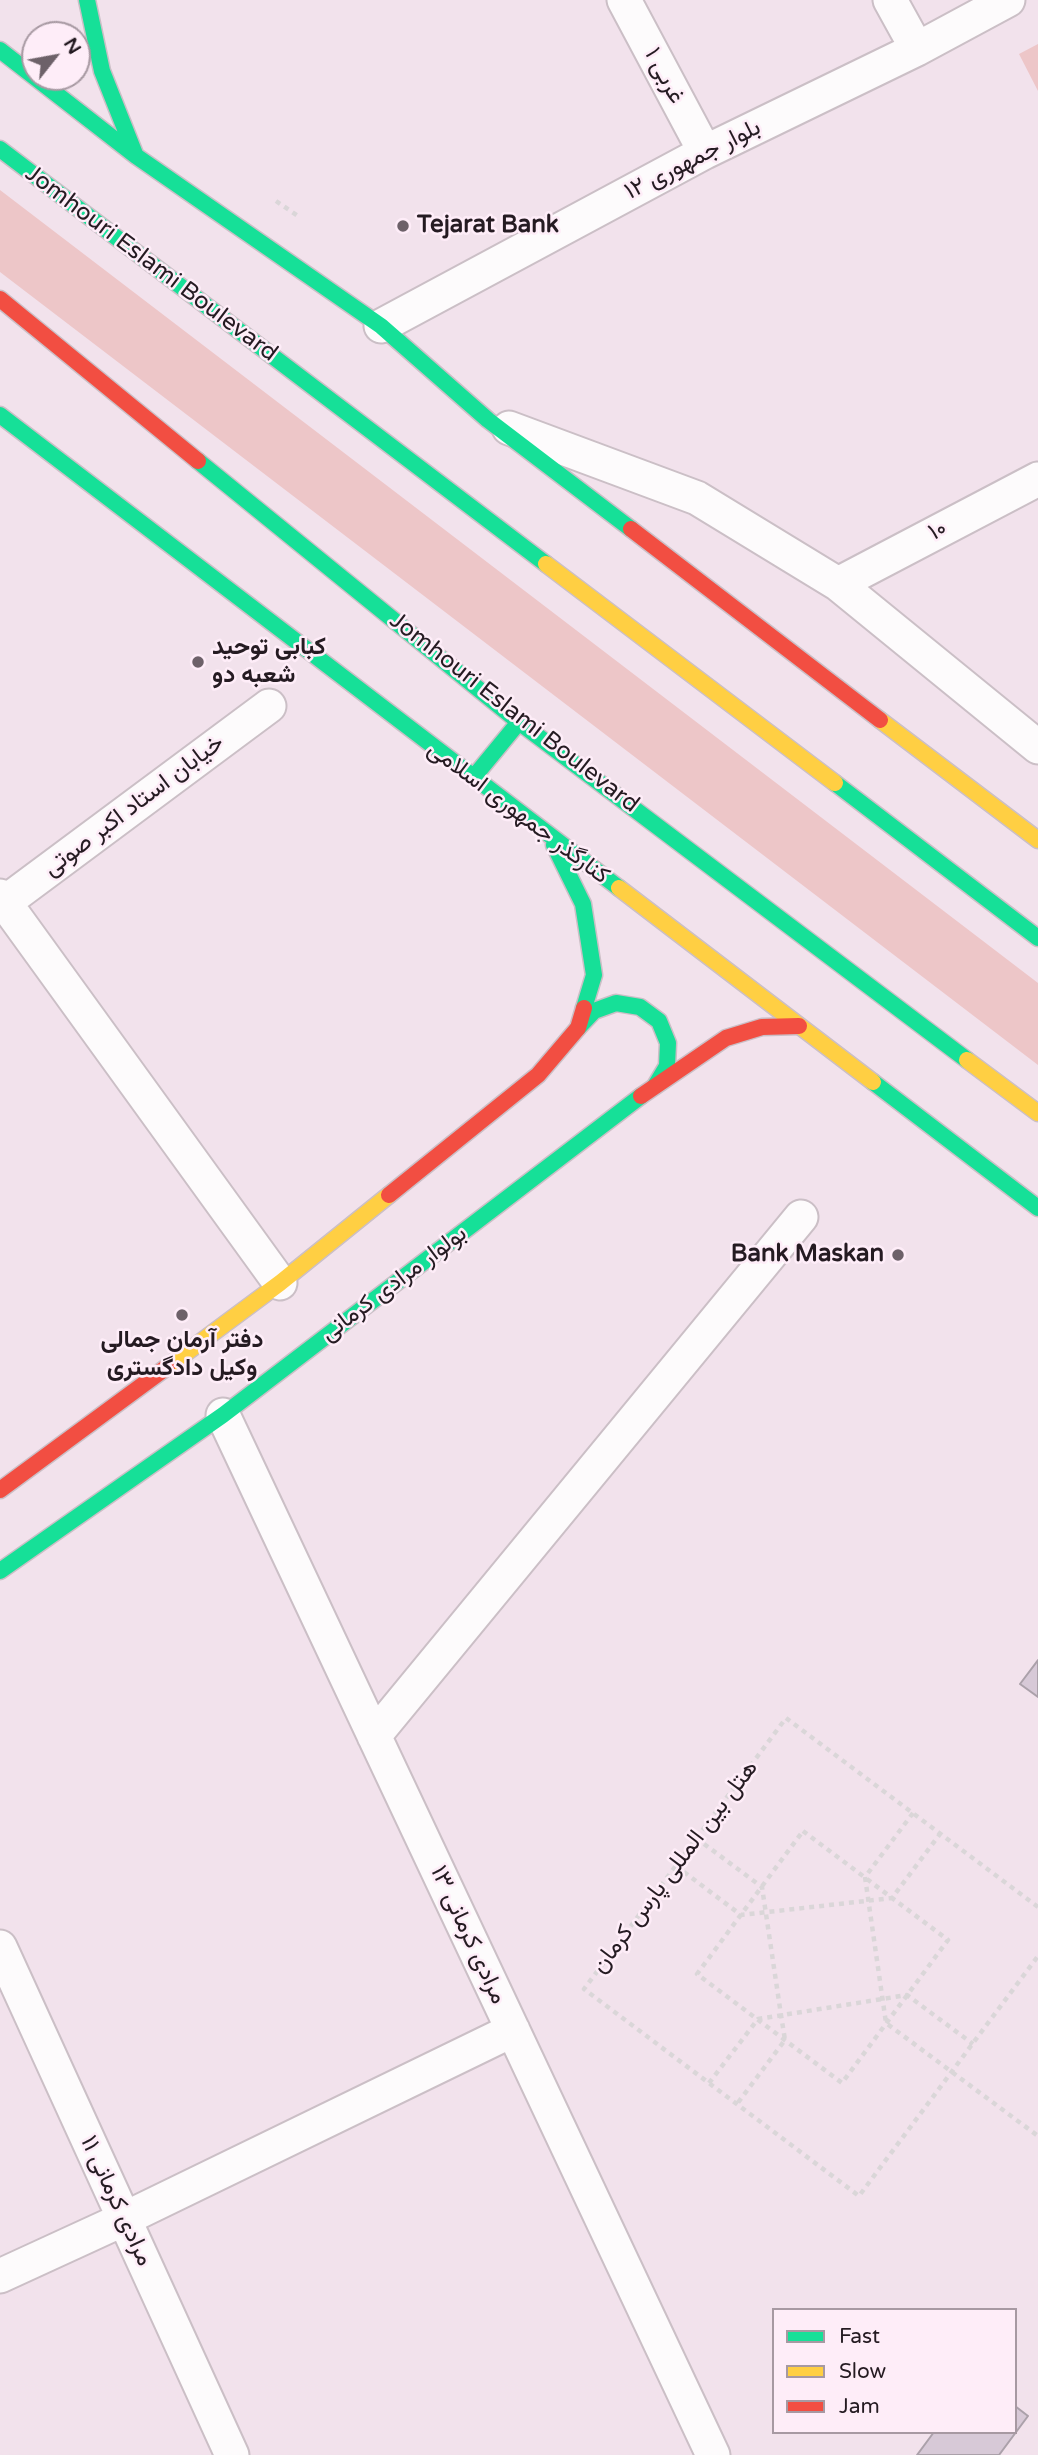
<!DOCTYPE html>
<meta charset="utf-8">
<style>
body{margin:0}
#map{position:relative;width:1038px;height:2455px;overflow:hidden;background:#f2e2ec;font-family:"Varela Round",sans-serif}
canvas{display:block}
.legend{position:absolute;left:772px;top:2308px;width:245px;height:126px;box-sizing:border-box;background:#feedf8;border:2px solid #a799a2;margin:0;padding:9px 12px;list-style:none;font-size:21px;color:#251b22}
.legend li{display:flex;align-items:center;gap:14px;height:35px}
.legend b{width:35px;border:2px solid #a799a2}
.north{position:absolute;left:21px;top:21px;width:70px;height:70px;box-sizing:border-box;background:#feedf8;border:2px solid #a799a2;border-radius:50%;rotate:59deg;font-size:19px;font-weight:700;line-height:28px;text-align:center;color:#251b22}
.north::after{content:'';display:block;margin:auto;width:24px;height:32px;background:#6d6169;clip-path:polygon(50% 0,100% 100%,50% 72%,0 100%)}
</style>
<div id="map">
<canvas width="1038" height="2455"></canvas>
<ul class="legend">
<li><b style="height:9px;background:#16e098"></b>Fast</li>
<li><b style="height:9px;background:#ffcf43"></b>Slow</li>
<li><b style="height:9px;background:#f24e42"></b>Jam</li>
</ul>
<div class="north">N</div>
</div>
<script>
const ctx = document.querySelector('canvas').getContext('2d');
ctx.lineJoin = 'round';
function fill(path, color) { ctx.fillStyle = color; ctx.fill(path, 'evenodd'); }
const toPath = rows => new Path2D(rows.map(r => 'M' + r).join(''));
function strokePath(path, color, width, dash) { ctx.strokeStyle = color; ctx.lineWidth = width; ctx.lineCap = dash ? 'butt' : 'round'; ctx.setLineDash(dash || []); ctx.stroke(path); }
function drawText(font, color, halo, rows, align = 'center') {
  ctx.font = font + ' "Varela Round",Vazirmatn,sans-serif'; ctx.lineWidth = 5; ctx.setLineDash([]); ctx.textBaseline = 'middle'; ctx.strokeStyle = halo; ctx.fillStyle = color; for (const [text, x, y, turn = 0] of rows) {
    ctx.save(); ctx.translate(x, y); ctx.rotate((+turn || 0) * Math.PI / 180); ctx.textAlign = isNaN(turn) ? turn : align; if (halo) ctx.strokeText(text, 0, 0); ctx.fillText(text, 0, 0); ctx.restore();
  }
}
fill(toPath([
 [1038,44,1038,91,1019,54],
 [0,190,1038,983,1038,1065,0,272]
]), '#edc6c8');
const building = toPath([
 [1038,1660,1038,1697,1020,1684,1038,1660],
 [1015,2406,1028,2416,999,2455,917,2455,934,2432,1015,2432,1015,2406]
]);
fill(building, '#d7c9d7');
strokePath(building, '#aba1aa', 2);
const street = toPath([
 [624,0,705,152],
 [890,0,917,49],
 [381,326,705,152,917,49,1008,0],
 [509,428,697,498,838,584,1038,747],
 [838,584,1038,479],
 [0,896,280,1283],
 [0,906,269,706],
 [223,1415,713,2455],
 [374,1736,801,1217],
 [0,1947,232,2455],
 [0,2276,124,2219,513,2030]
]);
const fast = toPath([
 [87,0,102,71,135,154],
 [0,50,136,156,381,326,488,420,631,529],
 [0,149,546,564],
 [0,415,619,888],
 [198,461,519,722,967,1060],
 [473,778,519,722],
 [835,783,1038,938],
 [554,845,583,904,594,975,584,1008],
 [578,1028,594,1011,616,1003,640,1007,659,1021,668,1043,667,1066,655,1086],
 [873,1082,1038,1208],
 [0,1571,223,1415,641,1096]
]);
const slow = toPath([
 [546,564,835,783],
 [880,720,1038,840],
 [619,888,873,1082],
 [967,1060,1038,1113],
 [167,1367,280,1283,389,1195]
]);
const jam = toPath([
 [0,299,198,461],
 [631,529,880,720],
 [641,1096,726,1038,762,1027,799,1026],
 [389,1195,538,1075,578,1028,584,1008],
 [0,1490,167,1367]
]);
strokePath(street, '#cbbfc6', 37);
strokePath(fast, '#cbbfc6', 19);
strokePath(slow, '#cbbfc6', 19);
strokePath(jam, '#cbbfc6', 19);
strokePath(toPath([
 [276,201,298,216],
 [913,1813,865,1877,886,2023,1038,2136],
 [803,1831,948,1940,842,2083,697,1974,803,1831],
 [696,1838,762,1887,781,2015,785,2040,737,2104],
 [676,1866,741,1915,892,1898,940,1834],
 [1038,1907,786,1718,584,1989,859,2196,1038,1956],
 [709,2083,758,2019,907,1995,973,2044]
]), '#dad6d8', 4.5, [5, 5]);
strokePath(street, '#fdfbfc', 33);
strokePath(fast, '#16e098', 16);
strokePath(slow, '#ffcf43', 16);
strokePath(jam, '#f24e42', 16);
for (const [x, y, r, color] of [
 [403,226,7,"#6d6169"],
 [198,662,7,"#6d6169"],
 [898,1255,7,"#6d6169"],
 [182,1315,7,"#6d6169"]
]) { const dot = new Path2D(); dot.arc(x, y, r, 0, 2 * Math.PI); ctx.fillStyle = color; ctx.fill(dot); strokePath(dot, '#feedf8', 2.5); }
drawText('24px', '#251b22', '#feedf8', [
 ["۱ غربی",664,76,62],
 ["بلوار جمهوری ۱۲",693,160,-27],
 ["Jomhouri Eslami Boulevard",151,264,37],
 ["۱۰",938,531,-28],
 ["Jomhouri Eslami Boulevard",514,713,38],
 ["خیابان استاد اکبر صوتی",134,806,-37],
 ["کنارگذر جمهوری اسلامی",518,813,37],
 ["بولوار مرادی کرمانی",394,1284,-37],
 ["هتل بین المللی پارس کرمان",675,1867,-53],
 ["مرادی کرمانی ۱۳",468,1935,65],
 ["مرادی کرمانی ۱۱",116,2201,65]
]);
drawText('bold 24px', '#251b22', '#feedf8', [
 ["Tejarat Bank",417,226],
 ["کبابی توحید",212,648],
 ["شعبه دو",212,676],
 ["Bank Maskan",884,1255,"right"],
 ["دفتر آرمان جمالی",182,1341,"center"],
 ["وکیل دادگستری",182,1369,"center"]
], 'left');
</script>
